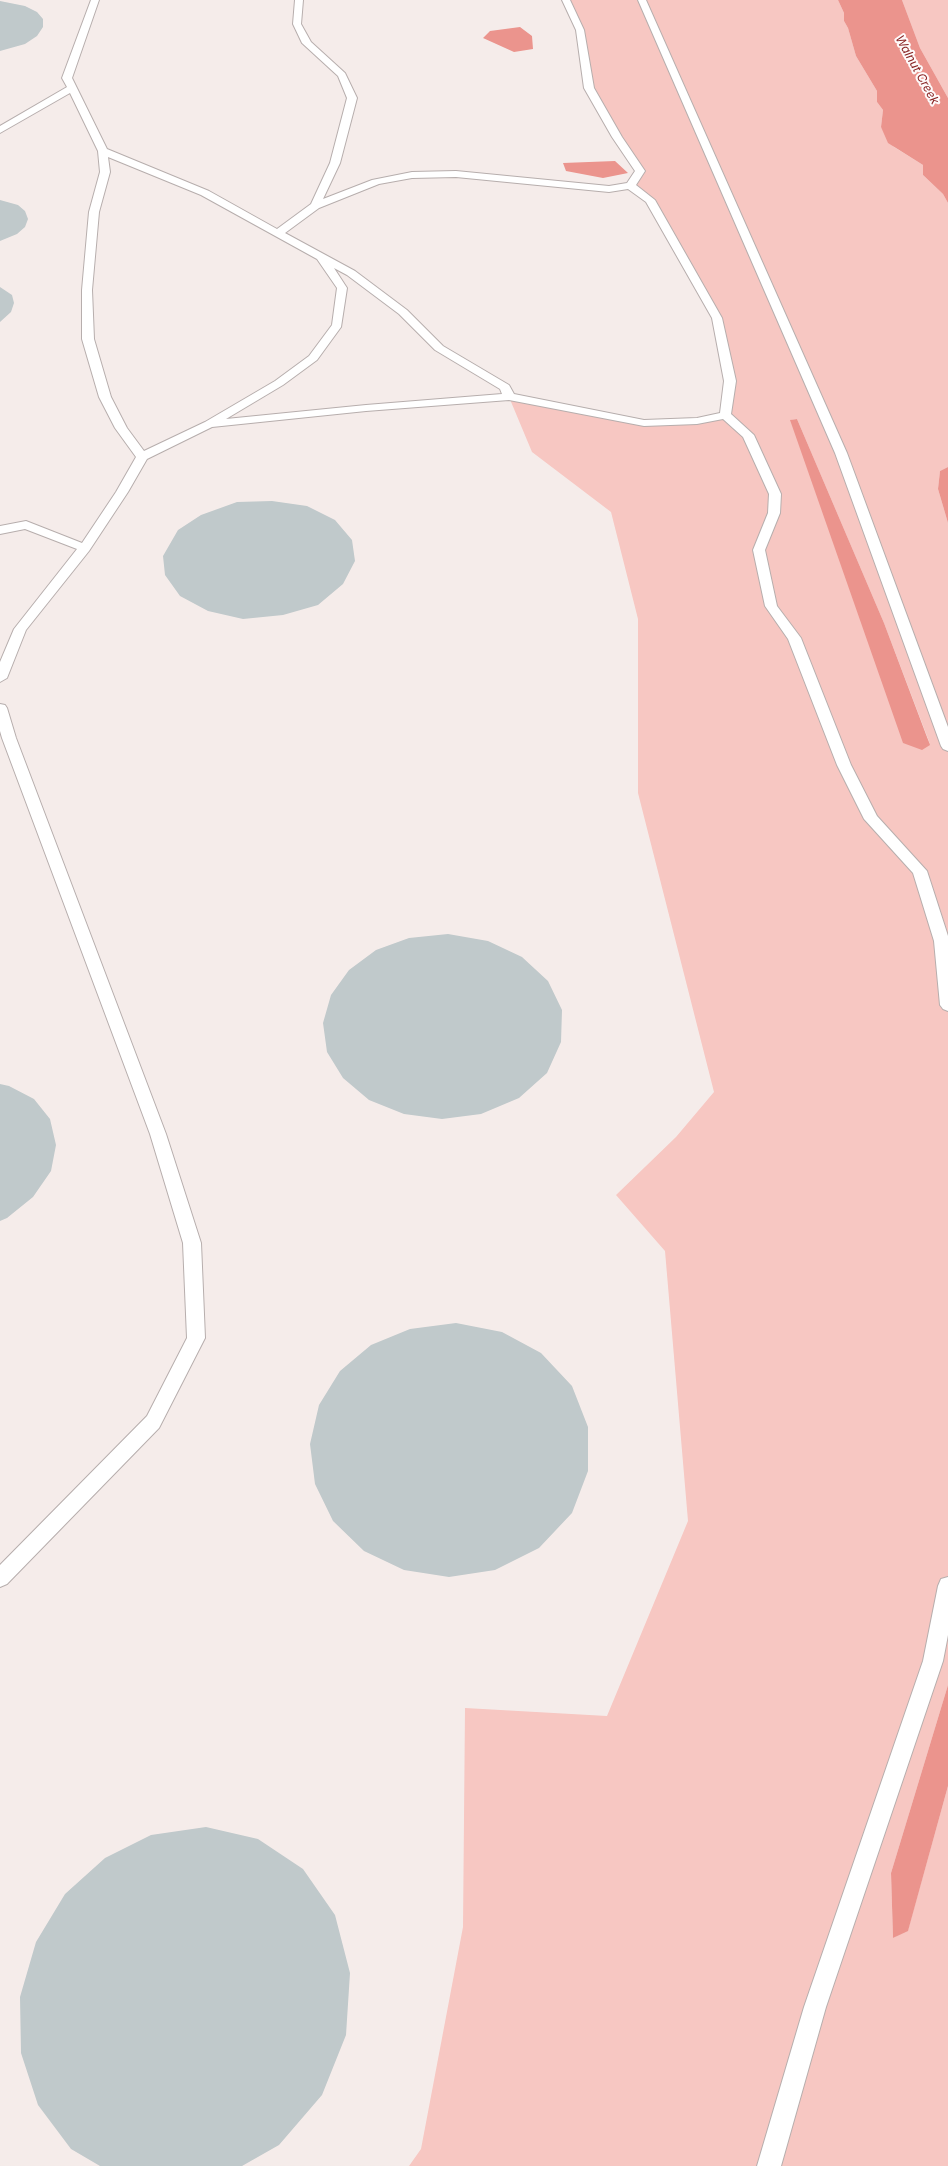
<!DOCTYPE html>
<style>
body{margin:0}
canvas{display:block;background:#f5ecea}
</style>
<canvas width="948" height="2166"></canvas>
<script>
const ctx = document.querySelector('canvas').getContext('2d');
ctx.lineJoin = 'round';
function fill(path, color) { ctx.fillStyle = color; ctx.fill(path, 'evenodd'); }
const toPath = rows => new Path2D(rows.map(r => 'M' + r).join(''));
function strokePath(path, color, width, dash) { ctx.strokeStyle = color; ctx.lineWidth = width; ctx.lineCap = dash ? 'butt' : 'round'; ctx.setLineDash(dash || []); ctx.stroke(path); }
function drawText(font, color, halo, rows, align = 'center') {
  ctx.font = font + ' Inter,sans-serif'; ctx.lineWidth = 4; ctx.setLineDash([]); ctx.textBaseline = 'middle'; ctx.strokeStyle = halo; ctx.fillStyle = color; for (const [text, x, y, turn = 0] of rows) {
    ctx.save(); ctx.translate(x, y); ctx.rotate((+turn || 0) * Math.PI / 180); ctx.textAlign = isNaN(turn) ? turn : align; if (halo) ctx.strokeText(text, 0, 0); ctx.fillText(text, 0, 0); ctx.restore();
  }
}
fill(toPath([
 [566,0,838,0,844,13,844,21,848,28,856,56,877,91,877,102,883,110,881,127,894,147,923,165,923,175,943,194,948,203,948,467,940,471,938,489,948,523,948,1685,891,1873,893,1938,908,1930,948,1786,948,2166,409,2166,421,2149,463,1927,465,1708,607,1716,688,1521,665,1251,616,1195,676,1137,714,1092,638,793,638,619,611,512,532,452,509,397,644,423,697,421,725,415,730,381,717,318,650,200,630,186,640,171,589,88,580,30],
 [797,419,884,623,930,744,844,571,791,420],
 [902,0,948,0,948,98,920,48]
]), '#f7c7c2');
fill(toPath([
 [838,0,902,0,920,48,948,98,948,203,943,194,923,175,923,165,888,143,881,127,883,110,877,102,877,91,856,56,848,28,844,21,844,13],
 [520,27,532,36,533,49,514,52,483,38,490,31],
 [615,161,628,173,603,178,566,171,563,163],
 [797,419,884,623,930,745,922,750,903,743,790,420],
 [948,467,948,523,938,489,940,471],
 [948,1685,948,1786,908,1931,893,1938,891,1873]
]), '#eb948d');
fill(toPath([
 [0,1,25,6,37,12,43,19,43,27,37,36,25,44,0,51],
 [0,200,18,205,25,211,28,219,25,227,17,234,0,241],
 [0,287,12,295,14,303,11,312,0,322],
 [272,501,307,506,335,520,352,540,355,561,343,584,318,605,283,615,243,619,208,611,180,596,165,575,163,556,178,530,201,515,237,502],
 [448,934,488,941,522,957,548,981,562,1010,561,1042,547,1073,519,1098,481,1114,442,1119,404,1114,369,1100,343,1078,327,1052,323,1023,331,995,349,970,376,950,409,938],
 [0,1084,9,1086,34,1099,50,1119,56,1145,51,1171,33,1197,7,1218,0,1221],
 [456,1323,502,1332,541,1353,572,1386,588,1427,588,1471,572,1513,539,1548,495,1570,449,1577,404,1570,364,1551,333,1521,315,1484,310,1444,319,1405,340,1371,371,1345,410,1329],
 [206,1827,258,1839,303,1869,335,1915,350,1973,346,2035,322,2095,279,2145,242,2166,100,2166,71,2149,38,2105,21,2053,20,1997,36,1942,65,1894,105,1858,151,1835]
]), '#c0c9cb');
const lane = toPath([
 [91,0,99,0,72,78,107,149,209,191,277,229,311,204,330,163,347,98,338,76,302,43,293,24,295,0,303,0,301,24,311,42,345,73,357,98,340,163,323,199,372,180,412,172,456,171,609,186,627,183,635,171,612,137,584,88,576,30,562,0,570,0,584,30,594,88,622,137,645,171,636,185,655,200,722,318,736,381,731,414,754,435,781,494,780,513,765,550,777,606,801,638,851,765,877,816,927,871,948,936,948,1011,943,1009,940,1005,934,941,913,873,864,819,837,765,788,639,765,606,753,550,768,513,769,494,743,437,723,419,697,424,644,426,509,400,366,411,212,427,147,459,128,492,89,551,26,630,7,678,0,682,0,662,14,629,77,549,25,529,0,534,0,526,26,521,82,543,116,492,136,457,115,428,99,397,82,339,82,290,89,212,100,172,98,151,70,93,0,133,0,126,67,87,62,78,91,0],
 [108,157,201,195,317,259,337,288,332,325,309,356,275,381,205,422,144,451,127,428,111,397,94,339,92,290,99,212,110,172,108,157],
 [456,177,609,192,628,189,646,202,712,318,724,381,720,413,697,418,644,420,514,394,509,385,443,346,407,310,355,271,285,233,319,208,379,184,412,178,456,177],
 [334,268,347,275,399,314,435,350,500,389,502,394,366,405,226,419,283,385,317,360,341,327,347,288,334,268],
 [638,0,646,0,847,453,948,727,948,751,943,749,941,746,835,453,638,0],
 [0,704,5,705,7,708,16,738,166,1134,201,1243,205,1338,159,1428,7,1584,0,1587,0,1565,147,1416,187,1338,183,1243,150,1134,2,738,0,731,0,704],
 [948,1577,948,1635,943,1661,826,2007,781,2166,757,2166,804,2007,923,1661,938,1586,941,1579,948,1577]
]);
strokePath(lane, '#b7aead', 2);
fill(lane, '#fff');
drawText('italic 12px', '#8a2525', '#fefafa', [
 ["Walnut Creek",917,70,61]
]);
</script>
